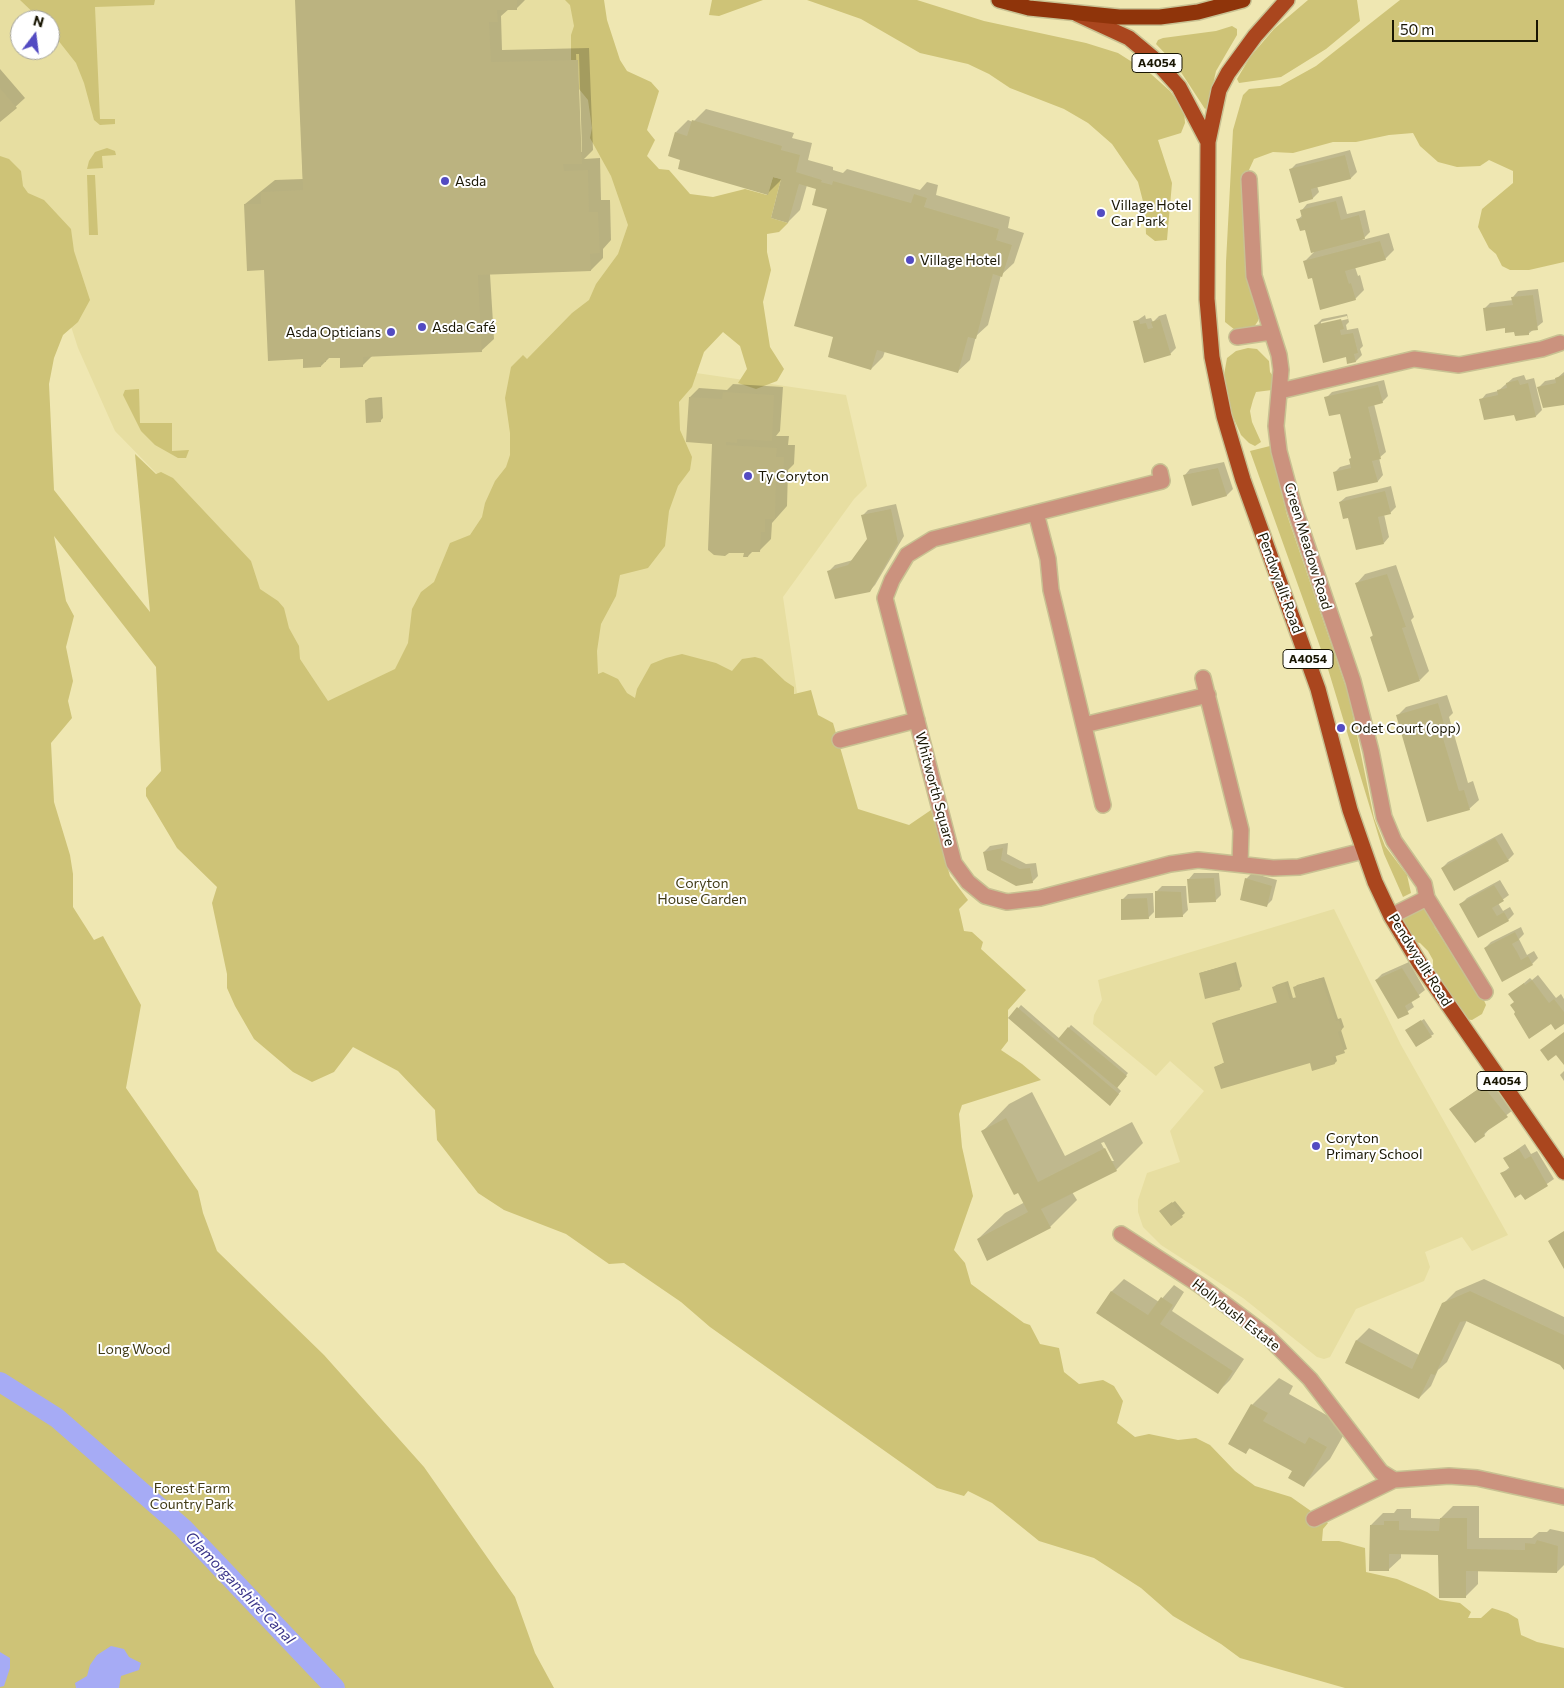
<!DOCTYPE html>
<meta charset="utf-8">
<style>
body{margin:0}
#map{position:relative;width:1564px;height:1688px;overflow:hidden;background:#efe7b2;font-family:Commissioner,sans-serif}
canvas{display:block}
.north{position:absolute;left:10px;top:10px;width:50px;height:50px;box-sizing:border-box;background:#fff;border:1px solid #a3a29a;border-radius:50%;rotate:15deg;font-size:14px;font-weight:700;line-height:20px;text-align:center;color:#191603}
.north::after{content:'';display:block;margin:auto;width:18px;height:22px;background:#534bc2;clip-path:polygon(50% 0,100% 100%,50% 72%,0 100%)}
.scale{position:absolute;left:1392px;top:20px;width:146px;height:22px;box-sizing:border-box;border:2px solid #191603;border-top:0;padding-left:6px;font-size:15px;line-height:18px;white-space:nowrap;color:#191603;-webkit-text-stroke:4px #fff;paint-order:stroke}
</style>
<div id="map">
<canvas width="1564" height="1688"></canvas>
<div class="north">N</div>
<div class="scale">50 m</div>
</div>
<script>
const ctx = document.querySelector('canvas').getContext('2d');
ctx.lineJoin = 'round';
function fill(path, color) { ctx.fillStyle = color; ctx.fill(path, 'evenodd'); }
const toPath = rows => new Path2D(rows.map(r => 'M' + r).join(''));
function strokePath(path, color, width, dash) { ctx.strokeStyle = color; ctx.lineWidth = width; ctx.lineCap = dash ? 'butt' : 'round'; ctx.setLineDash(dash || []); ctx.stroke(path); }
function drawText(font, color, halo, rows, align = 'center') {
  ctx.font = font + ' Commissioner,sans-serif'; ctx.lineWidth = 4; ctx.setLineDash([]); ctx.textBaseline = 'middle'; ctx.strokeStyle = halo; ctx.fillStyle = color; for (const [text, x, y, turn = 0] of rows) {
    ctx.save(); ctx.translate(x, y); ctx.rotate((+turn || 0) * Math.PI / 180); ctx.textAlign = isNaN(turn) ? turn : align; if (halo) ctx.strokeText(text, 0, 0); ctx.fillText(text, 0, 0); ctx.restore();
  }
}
fill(toPath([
 [0,0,583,0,632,218,626,251,526,441,416,683,330,705,160,477,115,431,78,348,44,243,0,188],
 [20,20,50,20,50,50,20,50],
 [635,364,846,395,867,486,854,499,783,597,797,693,641,722,571,700],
 [1334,909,1401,1045,1508,1235,1472,1251,1462,1237,1425,1252,1430,1267,1424,1281,1356,1309,1330,1357,1324,1359,1317,1357,1243,1298,1161,1245,1143,1227,1138,1212,1138,1200,1147,1173,1180,1162,1170,1131,1204,1091,1170,1061,1156,1076,1093,1024,1094,1015,1102,1000,1098,980]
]), '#e7dea1');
fill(toPath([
 [20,0,155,0,154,5,95,7,100,119,115,119,115,124,100,125,94,120,84,83,76,63,50,30,50,20,41,20],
 [565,0,604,0,607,20,620,60,627,71,651,82,659,91,647,130,655,140,647,156,659,169,669,170,690,194,713,197,745,189,767,195,773,177,781,179,771,218,788,223,779,232,767,234,767,252,771,270,763,302,770,347,784,369,777,381,756,389,738,383,747,369,740,346,723,332,704,352,692,387,679,402,680,430,692,457,690,470,678,486,669,511,665,546,648,568,620,575,616,596,601,624,597,651,598,674,603,672,618,679,627,693,635,698,637,689,651,664,666,658,682,654,716,663,732,671,742,659,755,657,762,659,785,681,794,687,794,694,811,690,818,715,833,723,858,809,909,825,931,810,950,876,968,900,959,909,964,931,972,932,983,942,981,949,1026,990,1008,1010,1008,1041,1001,1050,1022,1064,1041,1080,962,1105,959,1114,962,1147,973,1196,954,1250,965,1263,971,1284,1024,1323,1030,1325,1040,1344,1059,1348,1064,1372,1079,1384,1103,1380,1114,1386,1123,1401,1117,1423,1135,1437,1149,1434,1178,1440,1196,1438,1210,1445,1235,1471,1255,1486,1291,1497,1328,1523,1323,1529,1322,1541,1339,1541,1365,1548,1366,1572,1397,1579,1427,1592,1440,1600,1460,1603,1471,1612,1468,1618,1481,1618,1492,1608,1508,1613,1518,1619,1521,1635,1537,1642,1564,1648,1564,1688,1345,1688,1240,1658,1221,1644,1173,1616,1141,1588,1094,1558,1039,1541,992,1503,968,1491,964,1496,937,1488,710,1327,681,1302,624,1263,609,1264,566,1234,504,1210,478,1193,437,1140,435,1110,398,1071,353,1047,334,1072,312,1082,293,1072,254,1039,235,1006,227,988,227,974,212,903,217,887,177,848,146,796,146,788,161,771,156,667,54,536,66,601,74,616,66,647,73,681,68,701,72,718,51,743,54,802,70,855,73,874,73,907,94,940,103,936,141,1005,126,1088,198,1191,203,1213,217,1251,324,1355,424,1467,515,1597,535,1653,554,1688,0,1688,0,156,9,159,21,171,23,186,28,193,44,200,71,229,74,251,90,300,78,322,63,335,54,358,49,384,54,490,150,612,135,454,156,474,161,472,173,478,251,561,260,589,278,601,284,608,289,628,299,646,300,659,328,701,395,669,408,643,412,609,421,592,434,582,450,543,470,535,482,517,485,503,495,481,506,467,510,455,510,433,505,398,511,367,523,355,527,359,572,313,589,300,596,284,618,254,628,225,611,176,590,138,592,128,588,100,579,89,578,60,571,60,571,35,574,26,570,5],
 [712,0,763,0,719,16,709,15],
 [807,0,917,0,984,21,1086,43,1118,53,1151,74,1170,91,1184,110,1185,123,1181,133,1158,140,1172,183,1167,240,1155,241,1146,234,1145,209,1138,182,1112,144,1088,123,1064,109,1010,88,989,74,968,64,920,53,861,19],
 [1308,0,1357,0,1360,21,1326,49,1281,77,1239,83,1237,79,1250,57,1274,29],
 [1400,0,1564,0,1564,262,1529,270,1510,270,1502,266,1496,254,1489,248,1478,227,1482,209,1513,183,1513,171,1489,160,1480,166,1457,167,1438,162,1420,146,1413,133,1389,135,1356,142,1333,142,1293,153,1273,152,1254,159,1243,183,1244,240,1259,310,1258,321,1252,330,1244,332,1235,330,1225,322,1226,262,1233,130,1243,95,1249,89,1280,86,1316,66],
 [1232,26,1237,29,1237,35,1216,71,1208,107,1205,109,1177,66,1156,44,1158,40,1163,38,1216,31],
 [107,148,115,151,116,155,102,156,103,168,87,169,89,161,95,152],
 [87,175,95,175,98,235,89,235],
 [1248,348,1257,349,1269,361,1270,372,1275,379,1272,390,1256,392,1253,400,1250,411,1252,422,1261,442,1255,446,1249,443,1241,435,1227,403,1224,375,1227,358,1236,351],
 [139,389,140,423,172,423,172,451,189,450,186,458,178,458,155,445,141,431,123,395,125,390],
 [1270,446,1287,515,1349,696,1374,818,1385,846,1407,875,1411,893,1403,897,1384,854,1328,669,1250,451],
 [1417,906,1424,909,1431,917,1435,928,1457,961,1480,991,1486,1005,1482,1014,1472,1020,1463,1019,1433,977,1433,960,1428,951,1420,943,1412,941,1403,921,1404,916]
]), '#cec377');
fill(toPath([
 [111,1646,124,1649,129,1657,141,1663,139,1670,121,1676,119,1688,76,1688,75,1683,87,1676,90,1665,97,1655],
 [0,1652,10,1658,10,1668,4,1686,0,1687]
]), '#a6abf5');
fill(toPath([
 [296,0,525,0,516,9,509,9,501,16,502,50,589,48,593,150,584,159,600,158,601,200,610,200,611,240,603,249,603,258,591,270,490,274,494,339,481,351,373,355,362,366,341,356,330,357,321,366,305,358,266,268,245,204,275,180,303,179],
 [576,54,579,54,582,152,580,152],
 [0,69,25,98,0,121],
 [706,109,794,133,792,138,812,143,808,160,833,167,833,170,843,173,847,169,920,190,927,182,938,185,936,195,1010,217,1008,228,1024,233,1014,263,1001,275,988,325,976,336,970,360,957,372,885,351,883,357,871,369,829,208,818,188,807,185,800,210,788,222,783,178,767,194,682,159,676,132,688,120,693,122],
 [1350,150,1357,172,1351,178,1317,186,1319,192,1313,198,1300,202,1290,170,1296,164],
 [1342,196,1347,214,1365,210,1370,232,1362,240,1389,233,1394,250,1385,259,1355,267,1358,276,1360,275,1364,290,1355,299,1313,277,1305,261,1316,250,1306,229,1298,219,1303,215,1302,210,1307,204],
 [1538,289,1543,322,1528,334,1506,327,1484,309,1490,303,1513,300,1513,297,1518,291],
 [1166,314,1176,348,1170,354,1135,322,1145,315,1146,319,1151,318,1153,322,1159,316],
 [1347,314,1349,322,1346,325,1347,330,1358,328,1363,346,1360,349,1362,355,1356,361,1348,362,1346,356,1316,325,1322,319],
 [1347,316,1348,319,1321,325,1321,322],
 [1564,372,1564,403,1539,387,1545,381,1556,379],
 [1524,375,1526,380,1534,378,1542,410,1536,416,1517,420,1515,414,1481,400,1486,394,1498,391,1513,378],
 [1384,380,1388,396,1382,402,1374,404,1386,452,1379,458,1383,475,1378,481,1334,473,1340,467,1351,464,1352,457,1341,412,1326,398,1332,392],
 [733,384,783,387,780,431,776,436,789,436,788,445,795,445,794,464,788,470,787,506,772,523,771,539,759,551,753,551,748,556,713,443,690,397,699,388,727,390],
 [382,397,383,418,380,421,366,400,369,398],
 [1224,462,1233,489,1227,495,1193,504,1185,475,1190,469],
 [1391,486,1396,507,1390,513,1384,514,1389,537,1384,543,1349,517,1340,502,1346,497],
 [896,504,904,536,875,585,869,591,829,571,835,565,853,560,868,540,862,516,868,510],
 [1396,565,1414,617,1411,620,1429,671,1420,680,1371,637,1374,634,1356,584,1365,574],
 [1447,695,1453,713,1449,717,1468,783,1473,781,1479,800,1469,809,1397,716,1406,707],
 [1502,833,1514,854,1508,860,1442,868,1448,862],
 [1008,843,1007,854,1026,864,1036,863,1038,876,1032,882,984,852,990,846],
 [1194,873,1219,873,1221,895,1215,901,1187,902,1188,910,1182,916,1156,892,1162,886,1186,886,1187,902,1190,902,1189,879],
 [1252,873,1277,880,1272,900,1266,906,1246,879],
 [1500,880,1509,895,1498,903,1503,911,1510,907,1514,914,1508,920,1461,904,1467,898],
 [1153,893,1154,912,1148,918,1122,900,1128,894],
 [1521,927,1524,934,1519,939,1527,955,1534,951,1538,958,1532,964,1503,980,1485,948,1491,942],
 [1236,962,1242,986,1239,989,1200,973],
 [1409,962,1425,990,1411,1001,1414,1007,1399,1017,1376,980,1382,974],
 [1538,975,1556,998,1561,994,1564,999,1564,1023,1551,1022,1515,1002,1510,995,1530,978,1532,980],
 [1324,977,1338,1019,1341,1018,1344,1027,1341,1030,1347,1049,1335,1054,1337,1061,1335,1063,1313,1070,1311,1062,1215,1067,1225,1062,1214,1024,1216,1021,1278,1002,1274,987,1276,985,1288,981,1293,998,1297,997,1294,988,1297,985],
 [1021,1005,1060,1039,1071,1025,1128,1073,1117,1087,1121,1091,1112,1102,1010,1018],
 [1424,1019,1434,1034,1416,1045,1407,1030],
 [1564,1071,1564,1081,1560,1075],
 [1489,1081,1513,1110,1490,1128,1484,1135,1451,1109],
 [1032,1092,1065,1156,1132,1122,1143,1143,1116,1170,1072,1192,1077,1200,1050,1227,978,1239,1005,1213,1025,1202,983,1131,1009,1104],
 [1104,1142,1114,1161,1111,1161,1101,1143],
 [1525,1144,1531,1154,1537,1151,1554,1179,1525,1199,1501,1174,1510,1167,1505,1158],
 [1175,1201,1185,1213,1171,1225,1164,1209],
 [1124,1279,1159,1302,1174,1285,1184,1292,1172,1311,1244,1359,1230,1380,1218,1392,1098,1313,1112,1291],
 [1484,1279,1564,1317,1564,1368,1561,1364,1467,1320,1447,1362,1438,1370,1431,1386,1419,1398,1347,1362,1357,1340,1369,1328,1419,1355,1443,1304,1456,1291],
 [1279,1378,1293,1386,1289,1394,1330,1417,1336,1411,1352,1420,1330,1459,1304,1485,1293,1471,1251,1447,1246,1452,1230,1444,1252,1405],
 [1453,1506,1479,1506,1479,1538,1532,1538,1539,1532,1547,1532,1550,1529,1564,1532,1564,1565,1557,1572,1478,1570,1478,1584,1466,1596,1440,1554,1401,1553,1401,1558,1388,1570,1371,1525,1383,1513,1394,1513,1397,1509,1411,1509,1411,1518,1440,1519]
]), '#0003');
strokePath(toPath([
 [0,1382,57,1418,183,1528,335,1688]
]), '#a6abf5', 20);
fill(toPath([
 [295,0,517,0,517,10,497,10,498,22,489,22,491,62,578,60,582,164,563,164,564,171,588,170,589,212,598,212,600,253,590,254,591,271,478,275,482,352,363,357,363,367,340,368,340,358,326,358,326,362,321,362,321,367,303,368,303,359,268,361,264,270,247,271,244,204,261,204,261,192,303,190],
 [0,88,17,108,0,122],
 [692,120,782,146,781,150,800,155,796,172,822,180,821,182,832,185,833,181,911,203,914,194,927,198,924,207,999,229,996,240,1012,245,1002,277,993,274,976,339,968,337,958,373,877,350,871,370,828,357,833,337,794,326,827,209,812,205,816,189,799,184,788,223,771,218,781,179,773,177,768,195,678,169,680,160,668,156,675,132,687,136],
 [1345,155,1351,179,1311,189,1313,199,1299,203,1289,169],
 [1336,201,1341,220,1359,215,1365,239,1311,253,1305,230,1300,231,1296,219,1302,218,1300,210],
 [1380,241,1386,260,1345,271,1349,284,1351,283,1356,300,1320,310,1312,278,1308,279,1303,261],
 [1533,295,1538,330,1529,331,1529,335,1515,336,1514,332,1505,333,1505,328,1486,331,1483,308,1513,305,1511,297],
 [1160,319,1171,355,1144,363,1133,321,1139,320,1140,324,1146,323,1148,329,1153,328,1151,322],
 [1341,319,1344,329,1340,330,1341,335,1353,333,1358,353,1354,354,1356,362,1347,364,1346,357,1323,363,1314,325],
 [1564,375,1564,405,1543,408,1537,387,1556,383,1555,378],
 [1518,380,1520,385,1528,383,1536,417,1516,421,1514,415,1484,420,1479,399,1498,395,1497,390,1507,388,1506,383],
 [1378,385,1383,403,1368,407,1381,459,1372,461,1378,482,1337,491,1333,472,1351,468,1349,459,1351,458,1340,414,1329,416,1324,397],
 [723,392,774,395,772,441,737,439,737,443,726,442,726,445,777,448,776,457,784,457,783,477,776,477,775,519,765,519,765,532,761,532,760,552,749,552,748,557,743,557,744,553,729,553,725,556,714,555,708,550,712,444,686,442,689,397,722,399],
 [380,399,381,422,366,423,365,400],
 [1218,468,1227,496,1192,506,1183,475],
 [1385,491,1391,514,1378,517,1384,544,1356,550,1348,518,1343,519,1339,502],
 [891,509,898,543,870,592,835,599,827,571,848,565,867,539,861,515],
 [1387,574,1406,627,1402,628,1420,681,1388,692,1370,637,1373,636,1355,583],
 [1438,703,1444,724,1439,725,1459,791,1464,790,1470,810,1427,822,1396,715],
 [1495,838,1509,861,1454,891,1441,868],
 [1003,848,1001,860,1020,869,1030,868,1033,883,1016,886,987,870,983,852],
 [1214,878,1216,902,1189,903,1187,879],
 [1245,878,1272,886,1267,907,1240,900],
 [1494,885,1504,901,1492,908,1497,916,1504,912,1509,921,1478,938,1459,904],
 [1155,891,1181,892,1183,917,1155,918],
 [1147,898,1149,919,1121,920,1121,899],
 [1515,932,1519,940,1512,944,1517,952,1521,960,1528,956,1533,965,1502,982,1484,948],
 [1233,964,1240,990,1205,999,1199,973],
 [1402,968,1420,997,1405,1006,1409,1014,1398,1019,1375,980],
 [1321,978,1336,1021,1339,1020,1342,1030,1338,1032,1345,1053,1333,1057,1335,1064,1312,1071,1310,1063,1221,1089,1214,1067,1224,1063,1212,1023,1277,1003,1272,987,1285,983,1290,1000,1296,998,1293,987],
 [1532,980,1549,1003,1554,999,1564,1012,1564,1024,1555,1030,1551,1024,1529,1039,1514,1014,1515,1012,1510,1005,1514,1002,1508,994,1524,983,1525,985],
 [1017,1007,1119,1094,1110,1106,1008,1018],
 [1421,1020,1432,1037,1416,1047,1405,1030],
 [1068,1027,1127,1076,1117,1088,1058,1039],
 [1564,1032,1564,1065,1556,1055,1548,1061,1540,1050],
 [1483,1086,1508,1117,1484,1133,1485,1136,1475,1143,1449,1109],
 [1006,1118,1038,1182,1105,1148,1117,1171,1041,1209,1051,1228,987,1261,977,1239,1028,1212,1018,1193,1014,1195,981,1131],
 [1519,1149,1525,1159,1531,1156,1548,1186,1525,1200,1521,1194,1515,1198,1500,1173,1510,1169,1503,1158],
 [1172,1202,1183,1217,1171,1226,1159,1211],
 [1564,1231,1564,1269,1548,1241],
 [1111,1291,1148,1315,1161,1297,1173,1305,1160,1324,1233,1371,1218,1394,1096,1313],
 [1470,1291,1564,1335,1564,1370,1560,1365,1466,1321,1460,1322,1435,1375,1431,1374,1419,1399,1345,1363,1356,1340,1412,1369,1442,1303],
 [1251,1404,1268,1413,1263,1421,1305,1444,1309,1437,1327,1447,1304,1487,1288,1478,1292,1471,1249,1448,1246,1454,1228,1444],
 [1440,1518,1467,1518,1467,1549,1525,1550,1525,1543,1535,1544,1537,1540,1558,1546,1557,1573,1466,1571,1466,1598,1439,1598,1438,1555,1389,1554,1389,1571,1369,1571,1370,1525,1384,1525,1384,1521,1399,1521,1399,1530,1439,1531]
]), '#bbb380');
const minor = toPath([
 [1249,179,1254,276,1279,355,1281,370,1276,426,1279,451,1294,507,1353,681,1371,751,1384,817,1394,841,1424,884,1427,898,1485,992],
 [1237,337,1271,332],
 [1280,391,1414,359,1459,365,1542,349,1560,343],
 [1160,472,1162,481,933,539,907,555,892,580,885,598,954,863,968,882,985,896,1007,902,1040,898,1170,864,1198,860,1273,868,1299,867,1363,851],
 [1036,513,1048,559,1051,590,1103,805],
 [1203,678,1241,830,1240,864],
 [1084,725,1208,695],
 [840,740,917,720],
 [1391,916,1427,898],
 [1121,1234,1201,1286,1267,1336,1310,1379,1381,1472,1394,1480],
 [1314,1519,1394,1480,1449,1476,1477,1478,1564,1497]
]);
const major = toPath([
 [1287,0,1255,36,1228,73,1219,90,1208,142,1207,299,1212,357,1224,416,1243,480,1318,689,1350,810,1375,882,1391,916,1420,964,1564,1172],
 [1077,14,1129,38,1153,58,1179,87,1208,142]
]);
const highway = toPath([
 [999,0,1029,8,1119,17,1160,17,1198,12,1243,0]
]);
strokePath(minor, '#c8c192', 18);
strokePath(major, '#c8c192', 18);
strokePath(highway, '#c8c192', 18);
strokePath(minor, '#cb927e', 15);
strokePath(major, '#aa461e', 15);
strokePath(highway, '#8f340a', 15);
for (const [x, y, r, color] of [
 [445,181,5,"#534bc2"],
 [1101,213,5,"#534bc2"],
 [910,260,5,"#534bc2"],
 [422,327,5,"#534bc2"],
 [391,332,5,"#534bc2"],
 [748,476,5,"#534bc2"],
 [1341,728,5,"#534bc2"],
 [1316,1146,5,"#534bc2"]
]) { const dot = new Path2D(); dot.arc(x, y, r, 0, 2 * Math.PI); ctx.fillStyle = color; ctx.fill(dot); strokePath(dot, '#fff', 2); }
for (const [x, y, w] of [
 [1157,63,50],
 [1308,659,50],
 [1502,1081,50]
]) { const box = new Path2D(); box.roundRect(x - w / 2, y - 9.5, w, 19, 4); ctx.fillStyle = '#fff'; ctx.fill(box); strokePath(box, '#191603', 1); }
drawText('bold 12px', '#191603', null, [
 ["A4054",1157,63],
 ["A4054",1308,659],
 ["A4054",1502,1081]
]);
drawText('14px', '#191603', '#fff', [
 ["Asda",455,181],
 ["Village Hotel",1111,205],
 ["Car Park",1111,221],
 ["Village Hotel",920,260],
 ["Asda Café",432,327],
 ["Asda Opticians",381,332,"right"],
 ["Ty Coryton",758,476],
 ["Odet Court (opp)",1351,728],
 ["Coryton",1326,1138],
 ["Primary School",1326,1154]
], 'left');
drawText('14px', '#191603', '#fff', [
 ["Green Meadow Road",1308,546,73],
 ["Pendwyallt Road",1280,583,70],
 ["Whitworth Square",935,789,75],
 ["Pendwyallt Road",1420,960,58],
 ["Hollybush Estate",1236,1315,38]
]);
drawText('14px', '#413b16', '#fff', [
 ["Coryton",702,883],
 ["House Garden",702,899],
 ["Long Wood",134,1349],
 ["Forest Farm",192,1488],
 ["Country Park",192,1504]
]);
drawText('italic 15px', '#393489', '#fff', [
 ["Glamorganshire Canal",240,1588,46]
]);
</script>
